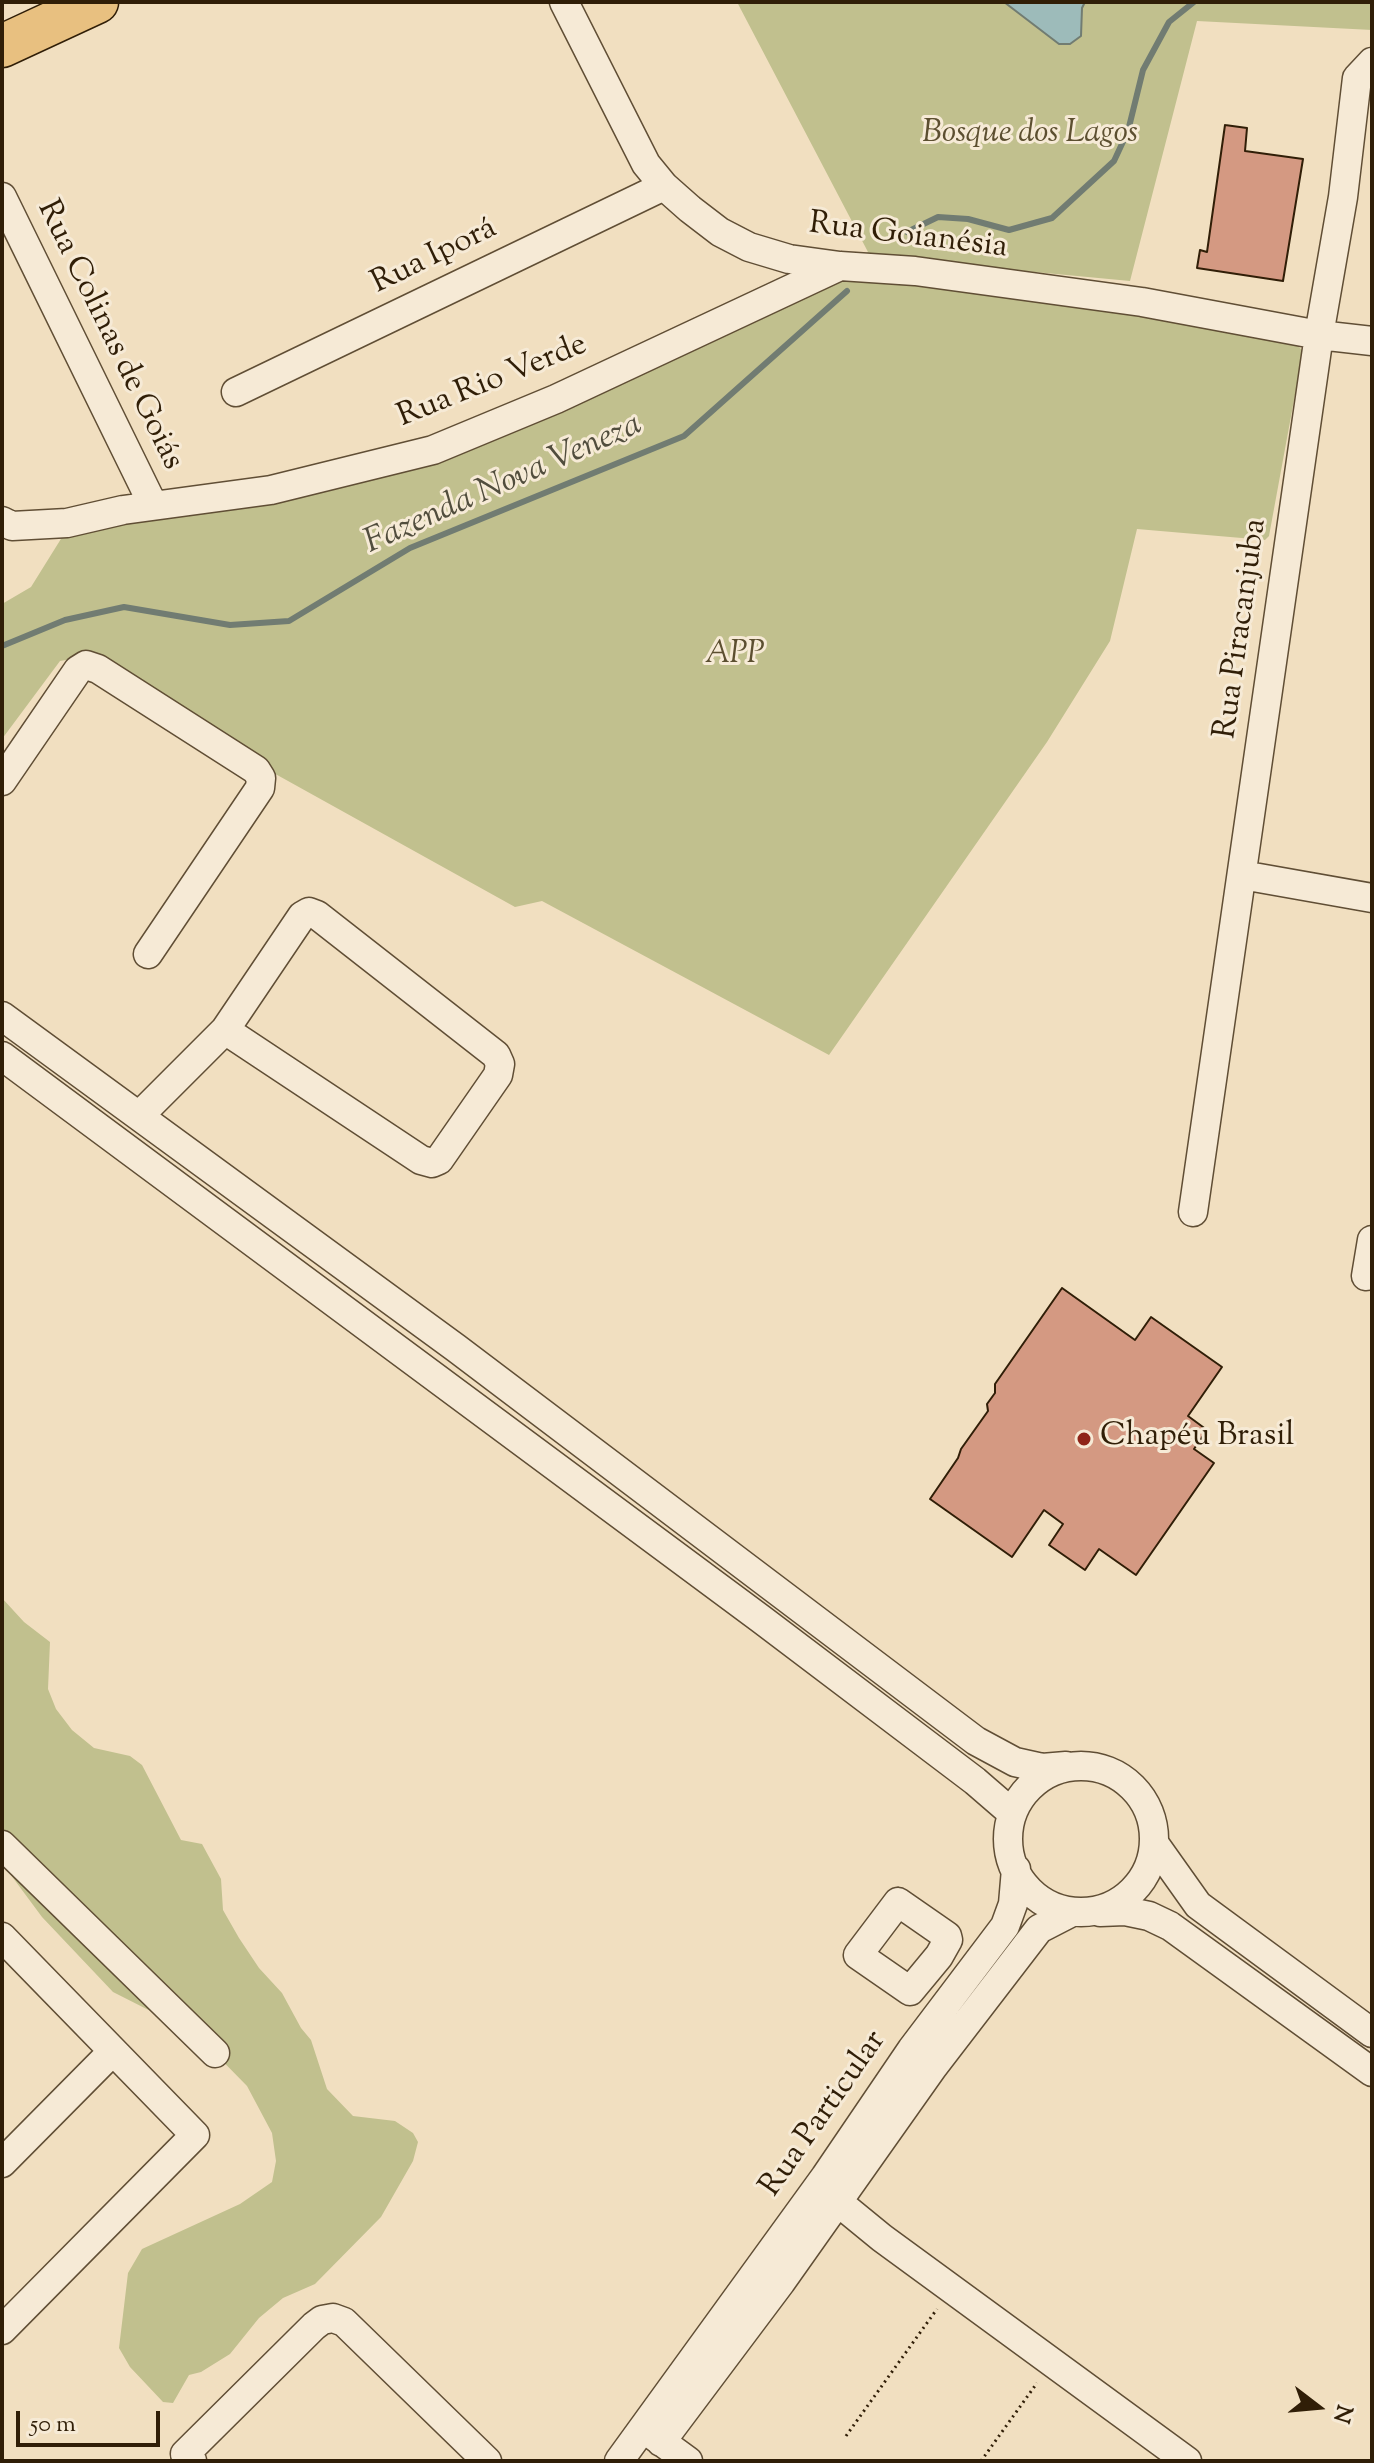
<!DOCTYPE html>
<meta charset="utf-8">
<style>
body{margin:0}
#map{position:relative;width:1374px;height:2463px;overflow:hidden;background:#f1dfc0;font-family:"Sorts Mill Goudy",serif}
canvas{display:block}
.frame{position:absolute;inset:0;border:4px solid #301e07;pointer-events:none}
.north{position:absolute;left:1278px;top:2367px;width:80px;height:80px;-webkit-text-stroke:6px #f6ead6;paint-order:stroke;rotate:106deg;font-size:22px;font-weight:700;line-height:32px;text-align:center;color:#301e07}
.north::after{content:'';display:block;margin:auto;width:28px;height:36px;background:#301e07;clip-path:polygon(50% 0,100% 100%,50% 72%,0 100%)}
.scale{position:absolute;left:16px;top:2411px;width:144px;height:36px;box-sizing:border-box;border:4px solid #301e07;border-top:0;padding-left:10px;font-size:24px;line-height:28px;white-space:nowrap;color:#301e07;-webkit-text-stroke:6px #f6ead6;paint-order:stroke}
</style>
<div id="map">
<canvas width="1374" height="2463"></canvas>
<div class="frame"></div>
<div class="north">N</div>
<div class="scale">50 m</div>
</div>
<script>
const ctx = document.querySelector('canvas').getContext('2d');
ctx.lineJoin = 'round';
function fill(path, color) { ctx.fillStyle = color; ctx.fill(path, 'evenodd'); }
const toPath = rows => new Path2D(rows.map(r => 'M' + r).join(''));
function strokePath(path, color, width, dash) { ctx.strokeStyle = color; ctx.lineWidth = width; ctx.lineCap = dash ? 'butt' : 'round'; ctx.setLineDash(dash || []); ctx.stroke(path); }
function drawText(font, color, halo, rows, align = 'center') {
  ctx.font = font + ' "Sorts Mill Goudy",serif'; ctx.lineWidth = 6; ctx.setLineDash([]); ctx.textBaseline = 'middle'; ctx.strokeStyle = halo; ctx.fillStyle = color; for (const [text, x, y, turn = 0] of rows) {
    ctx.save(); ctx.translate(x, y); ctx.rotate((+turn || 0) * Math.PI / 180); ctx.textAlign = isNaN(turn) ? turn : align; if (halo) ctx.strokeText(text, 0, 0); ctx.fillText(text, 0, 0); ctx.restore();
  }
}
fill(toPath([
 [737,2,1372,2,1372,30,1197,21,1130,281,929,262,1290,338,1303,351,1269,536,1265,540,1137,529,1110,641,1047,742,829,1055,542,901,515,907,270,771,90,656,60,661,2,739,2,604,31,587,69,526,432,457,868,252],
 [2,1598,24,1622,50,1642,48,1689,56,1709,72,1730,94,1748,130,1756,142,1765,181,1840,202,1844,221,1879,223,1910,239,1938,259,1968,282,1993,301,2028,311,2040,327,2089,353,2116,395,2121,413,2133,418,2142,413,2161,381,2217,315,2284,283,2298,259,2318,230,2354,201,2372,189,2375,173,2403,163,2402,130,2367,119,2348,128,2273,142,2249,240,2204,272,2182,276,2161,272,2133,247,2086,196,2034,113,1992,42,1917,2,1863]
]), '#c1c08e');
const water = toPath([
 [1004,2,1085,2,1082,8,1081,36,1070,44,1059,44,1004,2]
]);
fill(water, '#9dbbba');
strokePath(water, '#717c72', 2);
strokePath(toPath([
 [907,232,938,217,968,219,1009,230,1052,218,1114,161,1128,131,1143,70,1169,22,1194,2],
 [2,646,65,620,124,607,230,625,289,621,410,548,684,436,847,291]
]), '#717c72', 6);
const building = toPath([
 [1225,125,1247,128,1245,151,1303,159,1283,281,1197,268,1200,250,1207,252,1225,125],
 [1062,1288,1135,1340,1151,1317,1222,1367,1188,1416,1207,1430,1194,1449,1214,1463,1136,1575,1099,1549,1085,1570,1049,1545,1063,1524,1044,1510,1012,1557,930,1499,958,1458,961,1449,988,1411,987,1404,995,1393,995,1384,1062,1288]
]);
fill(building, '#d49982');
strokePath(building, '#301e07', 2);
const minor = toPath([
 [564,2,646,164,664,186,690,209,720,232,749,247,789,259,840,266,915,271,1142,302,1319,335,1372,341],
 [2,197,153,505],
 [236,392,664,186],
 [2,521,12,526,67,523,123,510,271,490,433,450,556,399,840,266],
 [2,781,78,670,86,665,98,669,256,770,261,778,260,788,148,954],
 [1242,875,1372,898],
 [2,1016,456,1348,976,1741,1015,1762,1042,1768,1066,1766],
 [2,1056,761,1619,975,1781,1012,1813],
 [139,1116,225,1030,421,1160,432,1163,439,1160,498,1075,500,1064,496,1055,317,915,309,912,302,916,225,1030],
 [1193,1212,1319,335,1343,197,1357,78,1372,62],
 [1366,1276,1372,1240],
 '1008 1839a73 73 0 1 1 146 0a73 73 0 1 1-146 0Z',
 [1154,1843,1198,1905,1372,2033],
 [2,1845,215,2053],
 [898,1902,947,1936,948,1940,939,1956,910,1991,858,1955,898,1902],
 [1100,1912,1125,1911,1149,1916,1170,1926,1372,2072],
 [2,1937,195,2135,2,2330],
 [2,2163,113,2051],
 [838,2202,882,2238,1187,2461],
 [647,2431,688,2461],
 [661,2442,781,2282,933,2067,1039,1929,1072,1912],
 [192,2461,185,2454,314,2326,322,2320,333,2318,344,2322,487,2461],
 [619,2461,825,2177,912,2049,1005,1926,1013,1904,1016,1869]
]);
const highway = toPath([
 [2,46,97,2]
]);
strokePath(minor, '#604e35', 31);
strokePath(highway, '#301e07', 45);
strokePath(toPath([
 [846,2436,937,2309],
 [981,2461,1037,2383]
]), '#301e07', 3, [2, 4]);
strokePath(minor, '#f6ead6', 28);
strokePath(highway, '#e8c080', 42);
for (const [x, y, r, color] of [
 [1084,1439,8,"#8f2418"]
]) { const dot = new Path2D(); dot.arc(x, y, r, 0, 2 * Math.PI); ctx.fillStyle = color; ctx.fill(dot); strokePath(dot, '#f6ead6', 3); }
drawText('italic 32px', '#5c4f30', '#f6ead6', [
 ["Bosque dos Lagos",1030,136],
 ["APP",735,657]
]);
drawText('32px', '#301e07', '#f6ead6', [
 ["Rua Goianésia",908,238,7],
 ["Rua Iporá",435,258,-26],
 ["Rua Colinas de Goiás",108,336,64],
 ["Rua Rio Verde",493,383,-22],
 ["Rua Piracanjuba",1243,629,-82],
 ["Rua Particular",825,2115,-55]
]);
drawText('32px', '#301e07', '#f6ead6', [
 ["Chapéu Brasil",1100,1439]
], 'left');
drawText('italic 34px', '#514d3d', '#f6ead6', [
 ["Fazenda Nova Veneza",504,486,-24]
]);
</script>
